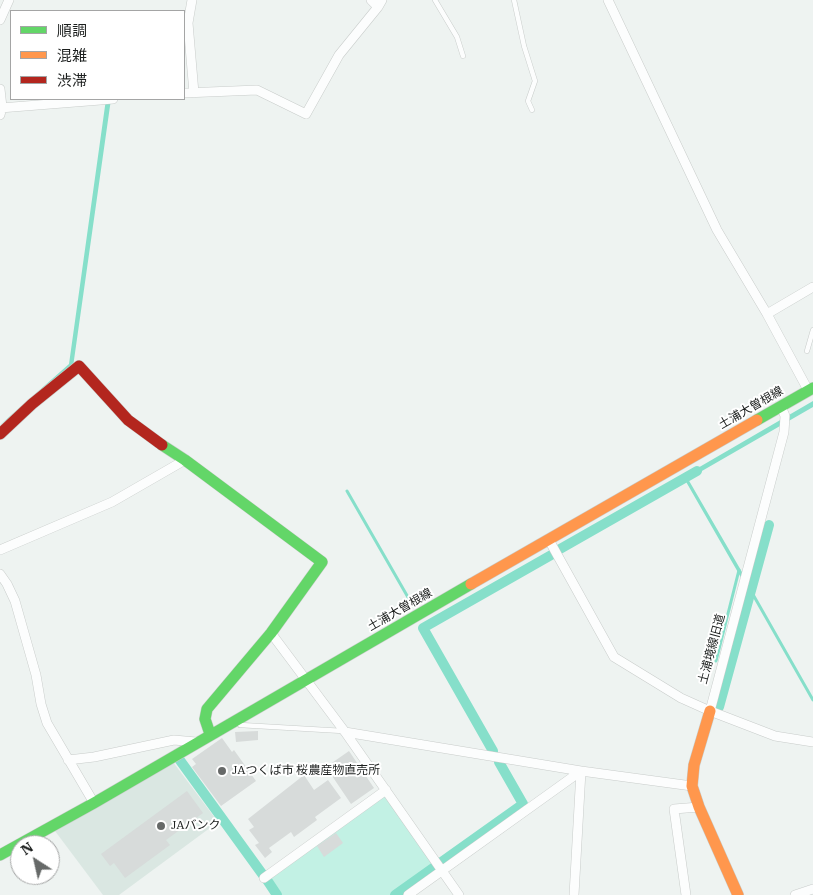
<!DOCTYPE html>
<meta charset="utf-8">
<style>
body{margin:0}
#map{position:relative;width:813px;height:895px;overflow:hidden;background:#eef3f1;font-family:"IBM Plex Serif","Noto Sans JP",serif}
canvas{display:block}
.legend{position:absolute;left:10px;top:10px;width:175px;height:90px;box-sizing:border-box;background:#fff;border:1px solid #a4a5a5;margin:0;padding:6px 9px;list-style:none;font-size:15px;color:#1c1f1e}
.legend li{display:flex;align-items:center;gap:10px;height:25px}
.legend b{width:25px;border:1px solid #a4a5a5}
.north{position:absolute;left:10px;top:835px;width:50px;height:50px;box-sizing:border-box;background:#fff;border:1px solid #a4a5a5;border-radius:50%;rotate:325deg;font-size:14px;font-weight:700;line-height:20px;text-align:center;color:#1c1f1e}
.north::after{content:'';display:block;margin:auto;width:18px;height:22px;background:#666968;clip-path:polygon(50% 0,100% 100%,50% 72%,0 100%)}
</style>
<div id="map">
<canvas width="813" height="895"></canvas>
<ul class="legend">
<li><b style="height:6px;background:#63d668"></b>順調</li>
<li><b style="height:6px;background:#ff974d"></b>混雑</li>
<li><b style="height:6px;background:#b3261e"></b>渋滞</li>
</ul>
<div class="north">N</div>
</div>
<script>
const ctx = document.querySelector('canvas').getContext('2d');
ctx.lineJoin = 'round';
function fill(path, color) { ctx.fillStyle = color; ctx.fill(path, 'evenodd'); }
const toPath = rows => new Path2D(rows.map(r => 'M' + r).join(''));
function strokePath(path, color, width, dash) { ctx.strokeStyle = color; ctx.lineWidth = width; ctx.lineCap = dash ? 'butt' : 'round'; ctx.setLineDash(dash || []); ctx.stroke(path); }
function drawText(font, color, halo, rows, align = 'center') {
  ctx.font = font + ' "IBM Plex Serif","Noto Sans JP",serif'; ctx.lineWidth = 4; ctx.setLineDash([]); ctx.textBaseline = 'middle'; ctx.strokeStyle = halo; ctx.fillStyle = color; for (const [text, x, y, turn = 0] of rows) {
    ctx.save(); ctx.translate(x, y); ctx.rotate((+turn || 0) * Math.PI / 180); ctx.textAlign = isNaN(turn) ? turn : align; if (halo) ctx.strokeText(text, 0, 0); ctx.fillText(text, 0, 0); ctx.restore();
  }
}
fill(toPath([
 [173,762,218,822,119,895,103,895,55,831]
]), '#dae7e2');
fill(toPath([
 [385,795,432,864,390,895,281,895,270,879]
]), '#c2f1e4');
fill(toPath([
 [106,99,111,99,73,367,0,425,69,364],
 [813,401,813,407,688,479,753,591,751,595,685,480,684,476]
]), '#86dfca');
strokePath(toPath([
 [347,491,413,606],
 [751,591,813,700],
 [716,661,739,570]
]), '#86dfca', 3);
strokePath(toPath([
 [560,549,697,471],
 [719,707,769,525],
 [493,751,423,628,553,554],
 [179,759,263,875],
 [267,880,277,895],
 [395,895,523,804,499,762]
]), '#86dfca', 10);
fill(toPath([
 [258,731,258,740,236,742,235,732],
 [222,738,232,752,234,750,256,781,221,806,192,767,196,764,192,759],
 [349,751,374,788,351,804,326,767],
 [304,775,314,790,328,780,341,798,315,817,317,820,294,837,291,832,269,848,272,852,265,858,255,845,259,843,249,830,254,827,248,819],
 [187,791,203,813,166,840,170,845,125,878,114,863,110,866,101,854],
 [336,833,343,843,324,857,317,846]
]), '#d7dbda');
const lane = toPath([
 [435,0,457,37,463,56],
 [514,0,524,46,535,81,528,101,532,110],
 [807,351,813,330],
 [240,725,343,731]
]);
const street = toPath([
 [192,0,188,23,194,93],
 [371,0,378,7],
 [608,0,717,230,767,314,808,390],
 [0,20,9,0],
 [0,89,2,107,0,115],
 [184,93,257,90,306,114,339,55,378,7,382,0],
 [0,108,113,99],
 [767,314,813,287],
 [549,540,614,657,681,698,710,711,775,736,813,742],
 [0,550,112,502,185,460],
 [0,574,7,584,15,601,36,675,41,704,47,723,94,803],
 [271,633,345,732,459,895],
 [710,711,784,432,785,416,781,406],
 [345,732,581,771,692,786],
 [68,760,94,757,174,740,196,742],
 [264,878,386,790],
 [408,895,581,771],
 [574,895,581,771],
 [686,895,674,809,699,807],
 [795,895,813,889]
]);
const fast = toPath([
 [757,420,813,388],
 [162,445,185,460,322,562,271,633,207,709,205,719,210,734],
 [0,855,94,803,471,584]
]);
const slow = toPath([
 [471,584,757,420],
 [710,711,694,765,692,786,699,807,738,895]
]);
const jam = toPath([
 [0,434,32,404,79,366,128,420,162,445]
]);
strokePath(lane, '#c8ccca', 5.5);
strokePath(street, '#c8ccca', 10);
strokePath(fast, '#c8ccca', 12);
strokePath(slow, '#c8ccca', 12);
strokePath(jam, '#c8ccca', 12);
strokePath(lane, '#fcfdfd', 4.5);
strokePath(street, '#fcfdfd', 9);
strokePath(fast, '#63d668', 11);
strokePath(slow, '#ff974d', 11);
strokePath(jam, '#b3261e', 11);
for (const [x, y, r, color] of [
 [222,771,5,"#666968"],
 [161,826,5,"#666968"]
]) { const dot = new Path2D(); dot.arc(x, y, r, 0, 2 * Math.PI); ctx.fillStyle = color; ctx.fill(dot); strokePath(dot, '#fff', 2); }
drawText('12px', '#1c1f1e', '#fff', [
 ["土浦大曽根線",751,408,-30],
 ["土浦大曽根線",400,610,-30],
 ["土浦境線旧道",712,649,-75]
]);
drawText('12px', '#1c1f1e', '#fff', [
 ["JAつくば市 桜農産物直売所",232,771],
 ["JAバンク",171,826]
], 'left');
</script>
